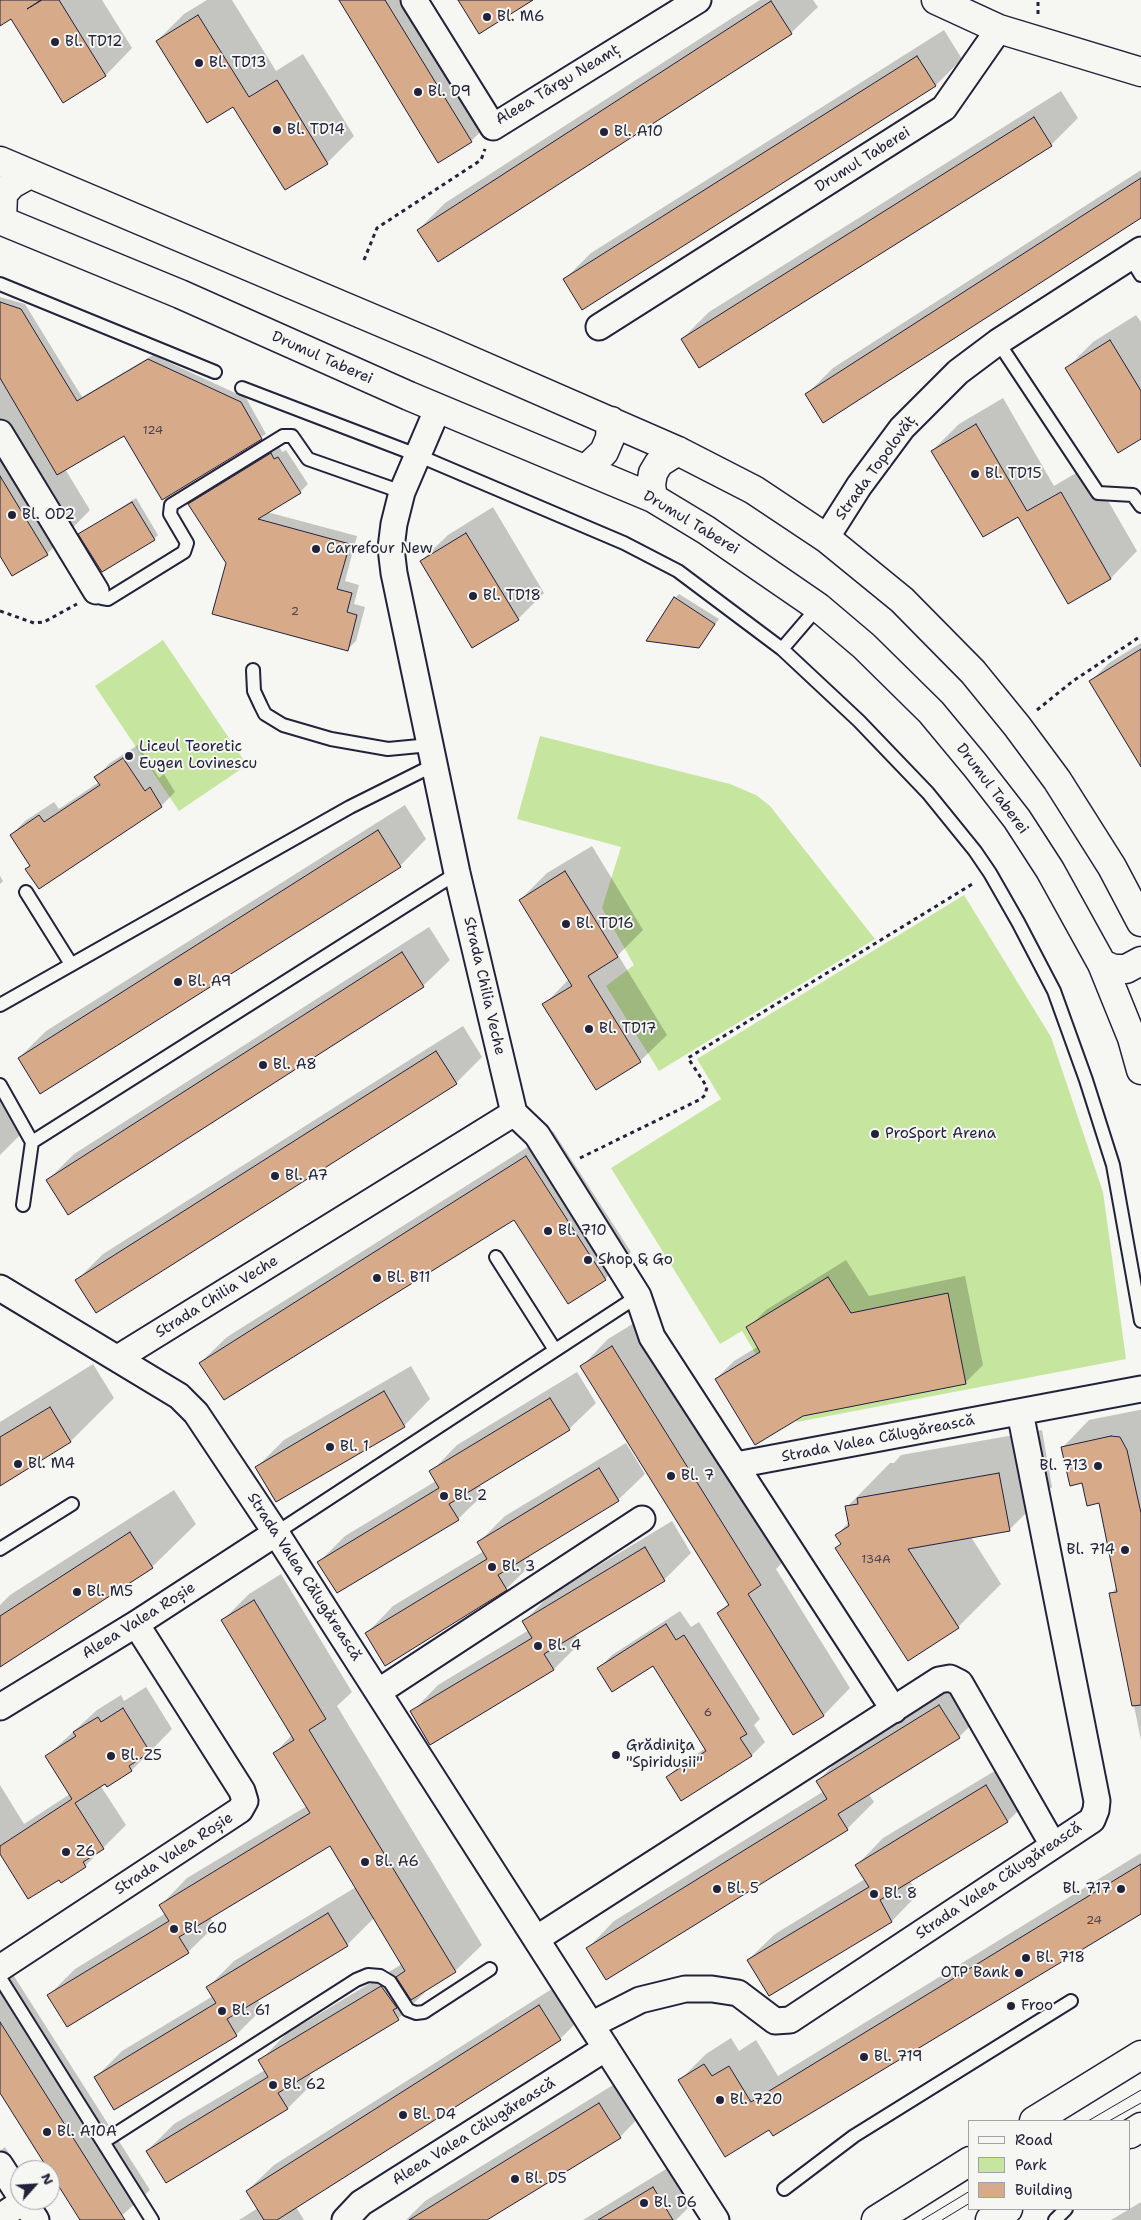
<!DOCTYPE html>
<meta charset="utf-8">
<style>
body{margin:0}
#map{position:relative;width:1141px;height:2220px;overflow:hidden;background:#f6f6f2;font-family:"Shantell Sans",sans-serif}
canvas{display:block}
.legend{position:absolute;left:968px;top:2120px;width:162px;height:90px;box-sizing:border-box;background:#f6f6f2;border:1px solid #a1a1a9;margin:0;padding:6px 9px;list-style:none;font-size:15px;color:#22223b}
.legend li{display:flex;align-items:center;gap:10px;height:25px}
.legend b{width:25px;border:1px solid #a1a1a9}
.north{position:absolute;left:10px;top:2160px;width:50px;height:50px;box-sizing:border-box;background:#f6f6f2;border:1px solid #a1a1a9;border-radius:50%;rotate:64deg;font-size:14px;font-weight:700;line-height:20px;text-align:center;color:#22223b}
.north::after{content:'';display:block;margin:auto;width:18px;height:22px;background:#22223b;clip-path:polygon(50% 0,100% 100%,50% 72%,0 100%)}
</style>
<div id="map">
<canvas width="1141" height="2220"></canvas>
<ul class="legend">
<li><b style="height:6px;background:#f6f6f2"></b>Road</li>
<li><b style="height:14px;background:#c6e69f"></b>Park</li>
<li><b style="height:14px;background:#d7aa89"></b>Building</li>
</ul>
<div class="north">N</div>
</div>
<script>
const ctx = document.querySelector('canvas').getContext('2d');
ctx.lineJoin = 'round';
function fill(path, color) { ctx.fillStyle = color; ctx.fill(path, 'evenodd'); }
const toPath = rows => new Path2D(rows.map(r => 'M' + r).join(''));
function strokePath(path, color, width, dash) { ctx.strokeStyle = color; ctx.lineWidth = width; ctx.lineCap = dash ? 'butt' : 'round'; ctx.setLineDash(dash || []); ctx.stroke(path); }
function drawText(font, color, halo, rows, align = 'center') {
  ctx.font = font + ' "Shantell Sans",sans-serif'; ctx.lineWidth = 4; ctx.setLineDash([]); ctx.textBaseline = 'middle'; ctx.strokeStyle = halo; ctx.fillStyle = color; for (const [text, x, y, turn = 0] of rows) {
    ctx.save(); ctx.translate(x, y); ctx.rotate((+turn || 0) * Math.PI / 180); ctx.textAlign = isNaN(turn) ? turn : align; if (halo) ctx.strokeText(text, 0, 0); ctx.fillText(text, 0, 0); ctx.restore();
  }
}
fill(toPath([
 [163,640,247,765,179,811,95,686],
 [540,736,730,784,756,795,770,806,875,939,659,1071,606,986,634,965,602,908,621,847,517,819],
 [964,895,1051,1037,1103,1192,1126,1359,797,1422,742,1331,720,1344,611,1168,721,1099,697,1059]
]), '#c6e69f');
fill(toPath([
 [0,0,102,0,132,48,106,75,63,101,11,17,0,24],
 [207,0,232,0,276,71,303,54,354,136,327,163,285,189,233,105,157,41,184,14],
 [340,0,428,0,498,115,471,141],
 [760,0,813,0,818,7,791,33,418,230,445,203],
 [944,30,962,59,936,85,565,279,591,253],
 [1061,91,1078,118,1051,145,682,339,709,312],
 [1141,170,1141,217,806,395,833,368],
 [0,297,25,304,82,397,153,355,246,398,266,434,162,499,124,434,65,469,90,510,47,554,0,553],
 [1136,315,1141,322,1141,438,1067,368,1093,342],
 [1003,398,1054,486,1088,466,1137,551,1111,578,1068,602,1018,515,932,451,959,424],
 [279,446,282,452,286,450,308,484,300,492,267,512,357,536,345,581,359,585,354,604,365,607,356,641,348,649,227,563,190,504,198,496],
 [136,498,158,535,154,539,80,534],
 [493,507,544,593,518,619,421,561,448,535],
 [679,594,719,619,699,647,675,598],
 [1141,643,1141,764,1090,682,1109,663],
 [138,745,159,778,164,774,175,792,161,806,39,887,31,865,11,835,25,821,54,802,59,809,99,782,96,777,110,763],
 [405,805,426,839,400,866,19,1058,46,1031],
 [592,846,643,930,618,955,667,1035,640,1061,544,1005,569,979,520,900,547,873],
 [0,876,3,881,0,884],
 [429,927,450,960,423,986,48,1180,74,1154],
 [463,1026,482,1057,456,1083,77,1280,103,1254],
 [0,1093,23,1132,0,1155],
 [553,1131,631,1252,605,1279,514,1219,200,1363,227,1337],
 [846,1260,869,1296,965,1276,983,1365,965,1383,716,1379,734,1361,759,1346,748,1328,766,1310],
 [639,1320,787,1558,776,1569,850,1688,824,1715,793,1734,718,1614,729,1603,582,1366,608,1339],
 [93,1364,114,1398,71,1441,0,1485,0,1422],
 [411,1366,430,1399,404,1426,257,1467,284,1440],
 [577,1372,596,1403,569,1429,479,1484,485,1493,458,1519,319,1562,345,1536,436,1481,431,1472,457,1445],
 [1139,1410,1141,1410,1141,1740,1111,1594,1117,1587,1100,1502,1083,1482,1063,1447,1089,1420],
 [1042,1430,1052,1487,1009,1530,971,1537,1001,1584,958,1627,837,1548,842,1543,837,1535,849,1522,847,1507,890,1463,894,1463,901,1455],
 [626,1443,645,1474,618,1500,528,1555,533,1563,506,1589,367,1633,393,1606,484,1551,479,1542,505,1516],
 [174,1490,196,1524,152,1567,0,1666,0,1605,10,1595],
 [672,1521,691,1553,664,1580,575,1634,580,1643,554,1669,412,1712,438,1685,529,1630,524,1621,550,1595],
 [281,1574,352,1692,337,1706,482,1945,455,1971,424,1990,425,1992,398,2019,309,2073,314,2082,288,2108,147,2151,174,2124,265,2070,260,2061,286,2034,402,1964,374,1918,347,1945,257,1999,263,2008,236,2035,96,2077,122,2051,213,1996,208,1987,234,1961,356,1887,330,1844,210,1917,215,1926,188,1952,49,1995,75,1969,166,1913,161,1905,187,1878,307,1806,275,1753,292,1735,223,1620,249,1594],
 [680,1611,691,1627,699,1622,760,1719,754,1725,765,1742,751,1756,668,1777,682,1763,706,1748,653,1665,598,1669,612,1655],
 [966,1679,985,1711,959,1737,868,1793,874,1802,847,1829,606,1978,588,1948,614,1921,824,1791,818,1781,844,1754],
 [146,1687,172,1729,132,1770,108,1785,106,1782,100,1785,126,1825,85,1866,59,1878,0,1851,0,1785,24,1824,70,1794,47,1756,97,1710,121,1695,124,1701],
 [1013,1760,1034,1795,1008,1821,910,1881,918,1894,892,1921,769,1994,748,1960,775,1934,865,1879,857,1865,883,1838],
 [1141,1853,1141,1913,769,2128,680,2080,706,2054,731,2038,739,2051,756,2040,778,2076],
 [5,1962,150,2190,117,2220,82,2220,0,2091,0,1965],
 [566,1980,587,2012,560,2039,296,2207,304,2220,239,2220,258,2208,247,2191,274,2165],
 [626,2077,646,2110,620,2137,485,2220,406,2220,425,2201],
 [5,2147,15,2163,0,2179,0,2151],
 [679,2161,701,2195,676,2220,583,2220],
 [1141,2202,1141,2220,1111,2220]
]), '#0003');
const building = toPath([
 [0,0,41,0,27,9,42,0,59,0,106,76,63,103,11,19,0,26,0,0],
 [339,0,385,0,472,142,438,163,339,0],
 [458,0,533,0,479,34,458,0],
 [771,1,792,34,438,262,417,230,771,1],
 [198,15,249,97,277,80,328,164,285,190,233,107,207,123,156,41,198,15],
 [917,56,936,86,582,310,563,279,917,56],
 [1034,117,1052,146,699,368,681,339,1034,117],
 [1141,178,1141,218,823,423,805,394,1141,178],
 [0,302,21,309,77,401,148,359,241,402,262,439,162,500,124,436,57,475,0,378,0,302],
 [1110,340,1141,391,1141,439,1118,453,1065,368,1110,340],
 [976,424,1027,511,1061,492,1111,579,1068,604,1018,517,983,537,931,451,976,424],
 [271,453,274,459,278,457,301,493,258,519,350,544,337,589,352,593,347,612,357,615,348,651,212,614,226,563,188,504,271,453],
 [0,476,48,555,12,576,0,556,0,476],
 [132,502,155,540,102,572,78,534,132,502],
 [466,533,519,620,472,648,420,561,466,533],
 [674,597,715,624,699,648,646,641,674,597],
 [1141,649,1141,767,1089,681,1141,649],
 [123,758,145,791,150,787,162,807,39,889,25,869,30,866,10,835,39,815,44,822,100,785,94,777,123,758],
 [378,830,401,867,40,1094,18,1058,378,830],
 [565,871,618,957,588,976,641,1062,596,1090,542,1004,572,986,519,900,565,871],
 [402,952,424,987,68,1215,46,1180,402,952],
 [436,1051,457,1084,96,1313,75,1280,436,1051],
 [526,1156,606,1280,568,1304,514,1220,224,1400,199,1363,526,1156],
 [828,1277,851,1313,948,1293,966,1384,803,1416,755,1445,715,1379,760,1352,746,1327,828,1277],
 [612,1346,761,1585,748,1594,824,1716,793,1735,717,1613,729,1605,580,1366,612,1346],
 [384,1391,405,1427,276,1502,255,1467,384,1391],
 [550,1398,570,1430,449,1504,459,1520,337,1593,317,1562,439,1488,429,1471,550,1398],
 [50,1407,71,1442,0,1486,0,1437,50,1407],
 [1111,1436,1120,1437,1127,1450,1141,1513,1141,1705,1132,1706,1109,1593,1117,1592,1099,1503,1087,1506,1082,1483,1070,1486,1061,1447,1111,1436],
 [599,1468,619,1501,498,1575,507,1590,385,1666,365,1633,487,1559,477,1542,599,1468],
 [999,1473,1010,1531,908,1549,959,1628,908,1661,835,1548,841,1544,835,1535,849,1526,845,1506,858,1504,857,1498,999,1473],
 [130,1532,153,1568,0,1667,0,1616,130,1532],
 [645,1547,665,1581,544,1654,554,1670,430,1745,410,1711,532,1638,522,1621,645,1547],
 [254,1600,326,1719,309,1730,456,1972,411,2000,396,1977,405,1971,330,1846,179,1937,189,1953,67,2027,47,1995,169,1921,159,1905,310,1813,273,1753,294,1740,221,1620,254,1600],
 [666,1624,676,1640,684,1635,747,1734,740,1738,752,1756,681,1801,666,1777,706,1751,653,1666,612,1692,597,1668,666,1624],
 [939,1705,960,1738,838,1814,848,1830,606,1980,586,1948,827,1799,816,1781,939,1705],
 [123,1708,150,1752,129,1766,132,1771,107,1787,105,1784,75,1803,104,1849,83,1862,86,1867,61,1883,59,1880,28,1899,0,1854,0,1846,72,1799,45,1756,76,1736,73,1732,98,1717,101,1722,123,1708],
 [986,1785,1008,1822,880,1900,892,1922,769,1996,747,1960,869,1887,855,1865,986,1785],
 [1141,1864,1141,1914,773,2136,769,2130,725,2157,678,2080,704,2064,712,2076,729,2066,751,2102,1141,1864],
 [328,1913,348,1946,227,2019,237,2036,114,2110,94,2077,216,2003,206,1987,328,1913],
 [381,1986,397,2008,393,2010,399,2020,278,2093,288,2109,166,2183,146,2151,268,2077,258,2060,381,1986],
 [539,2005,561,2040,277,2220,264,2220,246,2191,539,2005],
 [0,2022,125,2220,80,2220,0,2093,0,2022],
 [599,2103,621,2138,487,2220,409,2220,599,2103],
 [653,2187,673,2220,598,2220,653,2187]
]);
fill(building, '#d7aa89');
strokePath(building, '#22223b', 1);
const service = toPath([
 [1130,257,1141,275],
 [0,284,215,372],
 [998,342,1098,493,1133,495,1141,506],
 [242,388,417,455,624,543,678,571,782,649,859,721,928,793,975,851,990,873,1018,922,1054,991,1086,1080,1113,1165,1141,1321],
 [96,591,102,598,108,599,184,552,187,543,170,514,171,505,283,436,292,436,308,459,402,492],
 [782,649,818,607],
 [253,670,254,691,261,706,265,714,283,725,331,739,388,749,430,745],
 [26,892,71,964],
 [0,1005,350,807,434,765],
 [0,1085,32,1142],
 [23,1205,32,1142,457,873],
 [496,1257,555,1350],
 [276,1533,638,1296],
 [0,1549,72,1504],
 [0,1978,152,2220],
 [103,2142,356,1980,368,1975,380,1976,390,1982,408,2010,416,2013,424,2012,490,1969],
 [784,2189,854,2136,1071,2001],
 [1055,2220,1066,2209]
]);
const minor = toPath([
 [414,0,493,127,698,0],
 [599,327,944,108,999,29],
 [438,408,402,492,394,524,391,548,394,573,457,873,514,1113],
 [0,433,96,591],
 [826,538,859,486,902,428,958,372,998,342,1141,250],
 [514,1113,537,1135,638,1296,652,1337,894,1710],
 [0,1288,179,1396,196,1413,276,1533,716,2220],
 [118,1358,514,1113],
 [736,1465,1141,1389],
 [378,1692,642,1519],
 [0,1707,136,1624,276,1533],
 [536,1939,939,1680,950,1678,960,1683,1053,1845],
 [0,1968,240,1810,245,1801,242,1791,136,1624],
 [591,2025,640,2000,685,1989,712,1989,738,1993,775,2021,790,2020,1092,1820,1096,1810,1097,1801,1020,1412],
 [0,2165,20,2196],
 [23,2200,36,2220],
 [0,2217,24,2201],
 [345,2220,361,2203,606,2048]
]);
const tertiary = toPath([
 [936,0,999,29,1141,72]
]);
const secondary = toPath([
 [0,161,435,345,678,451,754,490,826,538,902,600,973,672,1017,726,1057,780,1112,867,1141,922],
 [0,220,180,294,409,396,653,498,706,530,818,607,864,646,931,712,975,765,1017,819,1050,870,1102,964,1132,1038,1141,1070],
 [2,221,3,194,12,184,30,174],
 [586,469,604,452,610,438,611,421],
 [653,498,651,485,653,473,659,463,678,451],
 [1102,964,1114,969,1126,969,1141,961],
 [1034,2121,1141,2055],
 [1130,2134,1141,2127],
 [876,2220,970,2161],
 [990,2220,1008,2209]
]);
strokePath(service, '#22223b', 16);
strokePath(minor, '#22223b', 29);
strokePath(tertiary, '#22223b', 31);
strokePath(secondary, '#22223b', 31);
strokePath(toPath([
 [1038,14,1038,0],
 [364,260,377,228,481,160,485,149],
 [0,611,34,623,44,622,77,604],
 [1037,710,1073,681,1141,636],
 [580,1158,701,1099,705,1095,707,1087,688,1058,974,883]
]), '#22223b', 3, [4, 4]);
strokePath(service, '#f6f6f2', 12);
strokePath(minor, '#f6f6f2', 25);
strokePath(tertiary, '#f6f6f2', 28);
strokePath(secondary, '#f6f6f2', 28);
strokePath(toPath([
 [1088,2121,1141,2090],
 [1109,2121,1141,2103],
 [922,2220,970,2191],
 [942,2220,970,2203]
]), '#22223b', 1);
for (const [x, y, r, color] of [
 [487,17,5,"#22223b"],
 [55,42,5,"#22223b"],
 [199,63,5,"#22223b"],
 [418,92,5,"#22223b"],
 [277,130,5,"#22223b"],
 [604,132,5,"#22223b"],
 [975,474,5,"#22223b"],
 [12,515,5,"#22223b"],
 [316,549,5,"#22223b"],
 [473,596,5,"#22223b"],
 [129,756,5,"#22223b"],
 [566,924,5,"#22223b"],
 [178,982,5,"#22223b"],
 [589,1029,5,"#22223b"],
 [263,1065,5,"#22223b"],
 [875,1134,5,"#22223b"],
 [275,1176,5,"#22223b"],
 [548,1231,5,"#22223b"],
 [588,1260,5,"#22223b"],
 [377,1278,5,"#22223b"],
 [330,1447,5,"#22223b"],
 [18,1464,5,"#22223b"],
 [1098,1466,5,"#22223b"],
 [671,1476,5,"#22223b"],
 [444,1496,5,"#22223b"],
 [1125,1550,5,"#22223b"],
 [492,1567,5,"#22223b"],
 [77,1592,5,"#22223b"],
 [538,1646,5,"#22223b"],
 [616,1755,5,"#22223b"],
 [111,1756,5,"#22223b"],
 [66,1852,5,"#22223b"],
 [365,1862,5,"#22223b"],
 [717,1889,5,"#22223b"],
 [1121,1889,5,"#22223b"],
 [874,1894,5,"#22223b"],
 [174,1929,5,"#22223b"],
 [1026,1958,5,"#22223b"],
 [1019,1973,5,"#22223b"],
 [1011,2006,5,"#22223b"],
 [222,2011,5,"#22223b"],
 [864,2057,5,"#22223b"],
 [273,2085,5,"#22223b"],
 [720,2100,5,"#22223b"],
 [403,2115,5,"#22223b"],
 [47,2132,5,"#22223b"],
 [515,2179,5,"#22223b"],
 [644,2203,5,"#22223b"]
]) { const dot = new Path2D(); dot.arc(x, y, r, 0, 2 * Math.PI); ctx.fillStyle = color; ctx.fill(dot); strokePath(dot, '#f6f6f2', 2); }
drawText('12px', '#4f444e', null, [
 ["124",153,431],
 ["2",295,612],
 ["134A",876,1560],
 ["6",708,1713],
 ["24",1094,1921]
]);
drawText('15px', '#22223b', '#f6f6f2', [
 ["Bl. M6",497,17],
 ["Bl. TD12",65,42],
 ["Bl. TD13",209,63],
 ["Bl. D9",428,92],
 ["Bl. TD14",287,130],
 ["Bl. A10",614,132],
 ["Bl. TD15",985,474],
 ["Bl. OD2",22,515],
 ["Carrefour New",326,549],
 ["Bl. TD18",483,596],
 ["Liceul Teoretic",139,747],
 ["Eugen Lovinescu",139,764],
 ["Bl. TD16",576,924],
 ["Bl. A9",188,982],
 ["Bl. TD17",599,1029],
 ["Bl. A8",273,1065],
 ["ProSport Arena",885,1134],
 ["Bl. A7",285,1176],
 ["Bl. 710",558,1231],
 ["Shop & Go",598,1260],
 ["Bl. B11",387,1278],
 ["Bl. 1",340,1447],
 ["Bl. M4",28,1464],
 ["Bl. 713",1088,1466,"right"],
 ["Bl. 7",681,1476],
 ["Bl. 2",454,1496],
 ["Bl. 714",1115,1550,"right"],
 ["Bl. 3",502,1567],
 ["Bl. M5",87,1592],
 ["Bl. 4",548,1646],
 ["Grădiniţa",626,1746],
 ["\"Spiridușii\"",626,1763],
 ["Bl. Z5",121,1756],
 ["Z6",76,1852],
 ["Bl. A6",375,1862],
 ["Bl. 5",727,1889],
 ["Bl. 717",1111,1889,"right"],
 ["Bl. 8",884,1894],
 ["Bl. 60",184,1929],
 ["Bl. 718",1036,1958],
 ["OTP Bank",1009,1973,"right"],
 ["Froo",1021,2006],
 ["Bl. 61",232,2011],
 ["Bl. 719",874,2057],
 ["Bl. 62",283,2085],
 ["Bl. 720",730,2100],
 ["Bl. D4",413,2115],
 ["Bl. A10A",57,2132],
 ["Bl. D5",525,2179],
 ["Bl. D6",654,2203]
], 'left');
drawText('15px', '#22223b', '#f6f6f2', [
 ["Aleea Târgu Neamț",558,85,-31],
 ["Drumul Taberei",863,160,-32],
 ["Drumul Taberei",322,358,24],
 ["Strada Topolovăț",876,468,-54],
 ["Drumul Taberei",691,523,31],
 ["Drumul Taberei",992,789,53],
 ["Strada Chilia Veche",484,986,77],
 ["Strada Chilia Veche",217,1297,-32],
 ["Strada Valea Călugărească",878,1439,-11],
 ["Strada Valea Călugărească",304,1577,57],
 ["Aleea Valea Roșie",139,1621,-32],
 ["Strada Valea Roșie",174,1854,-33],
 ["Strada Valea Călugărească",999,1881,-34],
 ["Aleea Valea Călugărească",474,2132,-32]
]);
</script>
